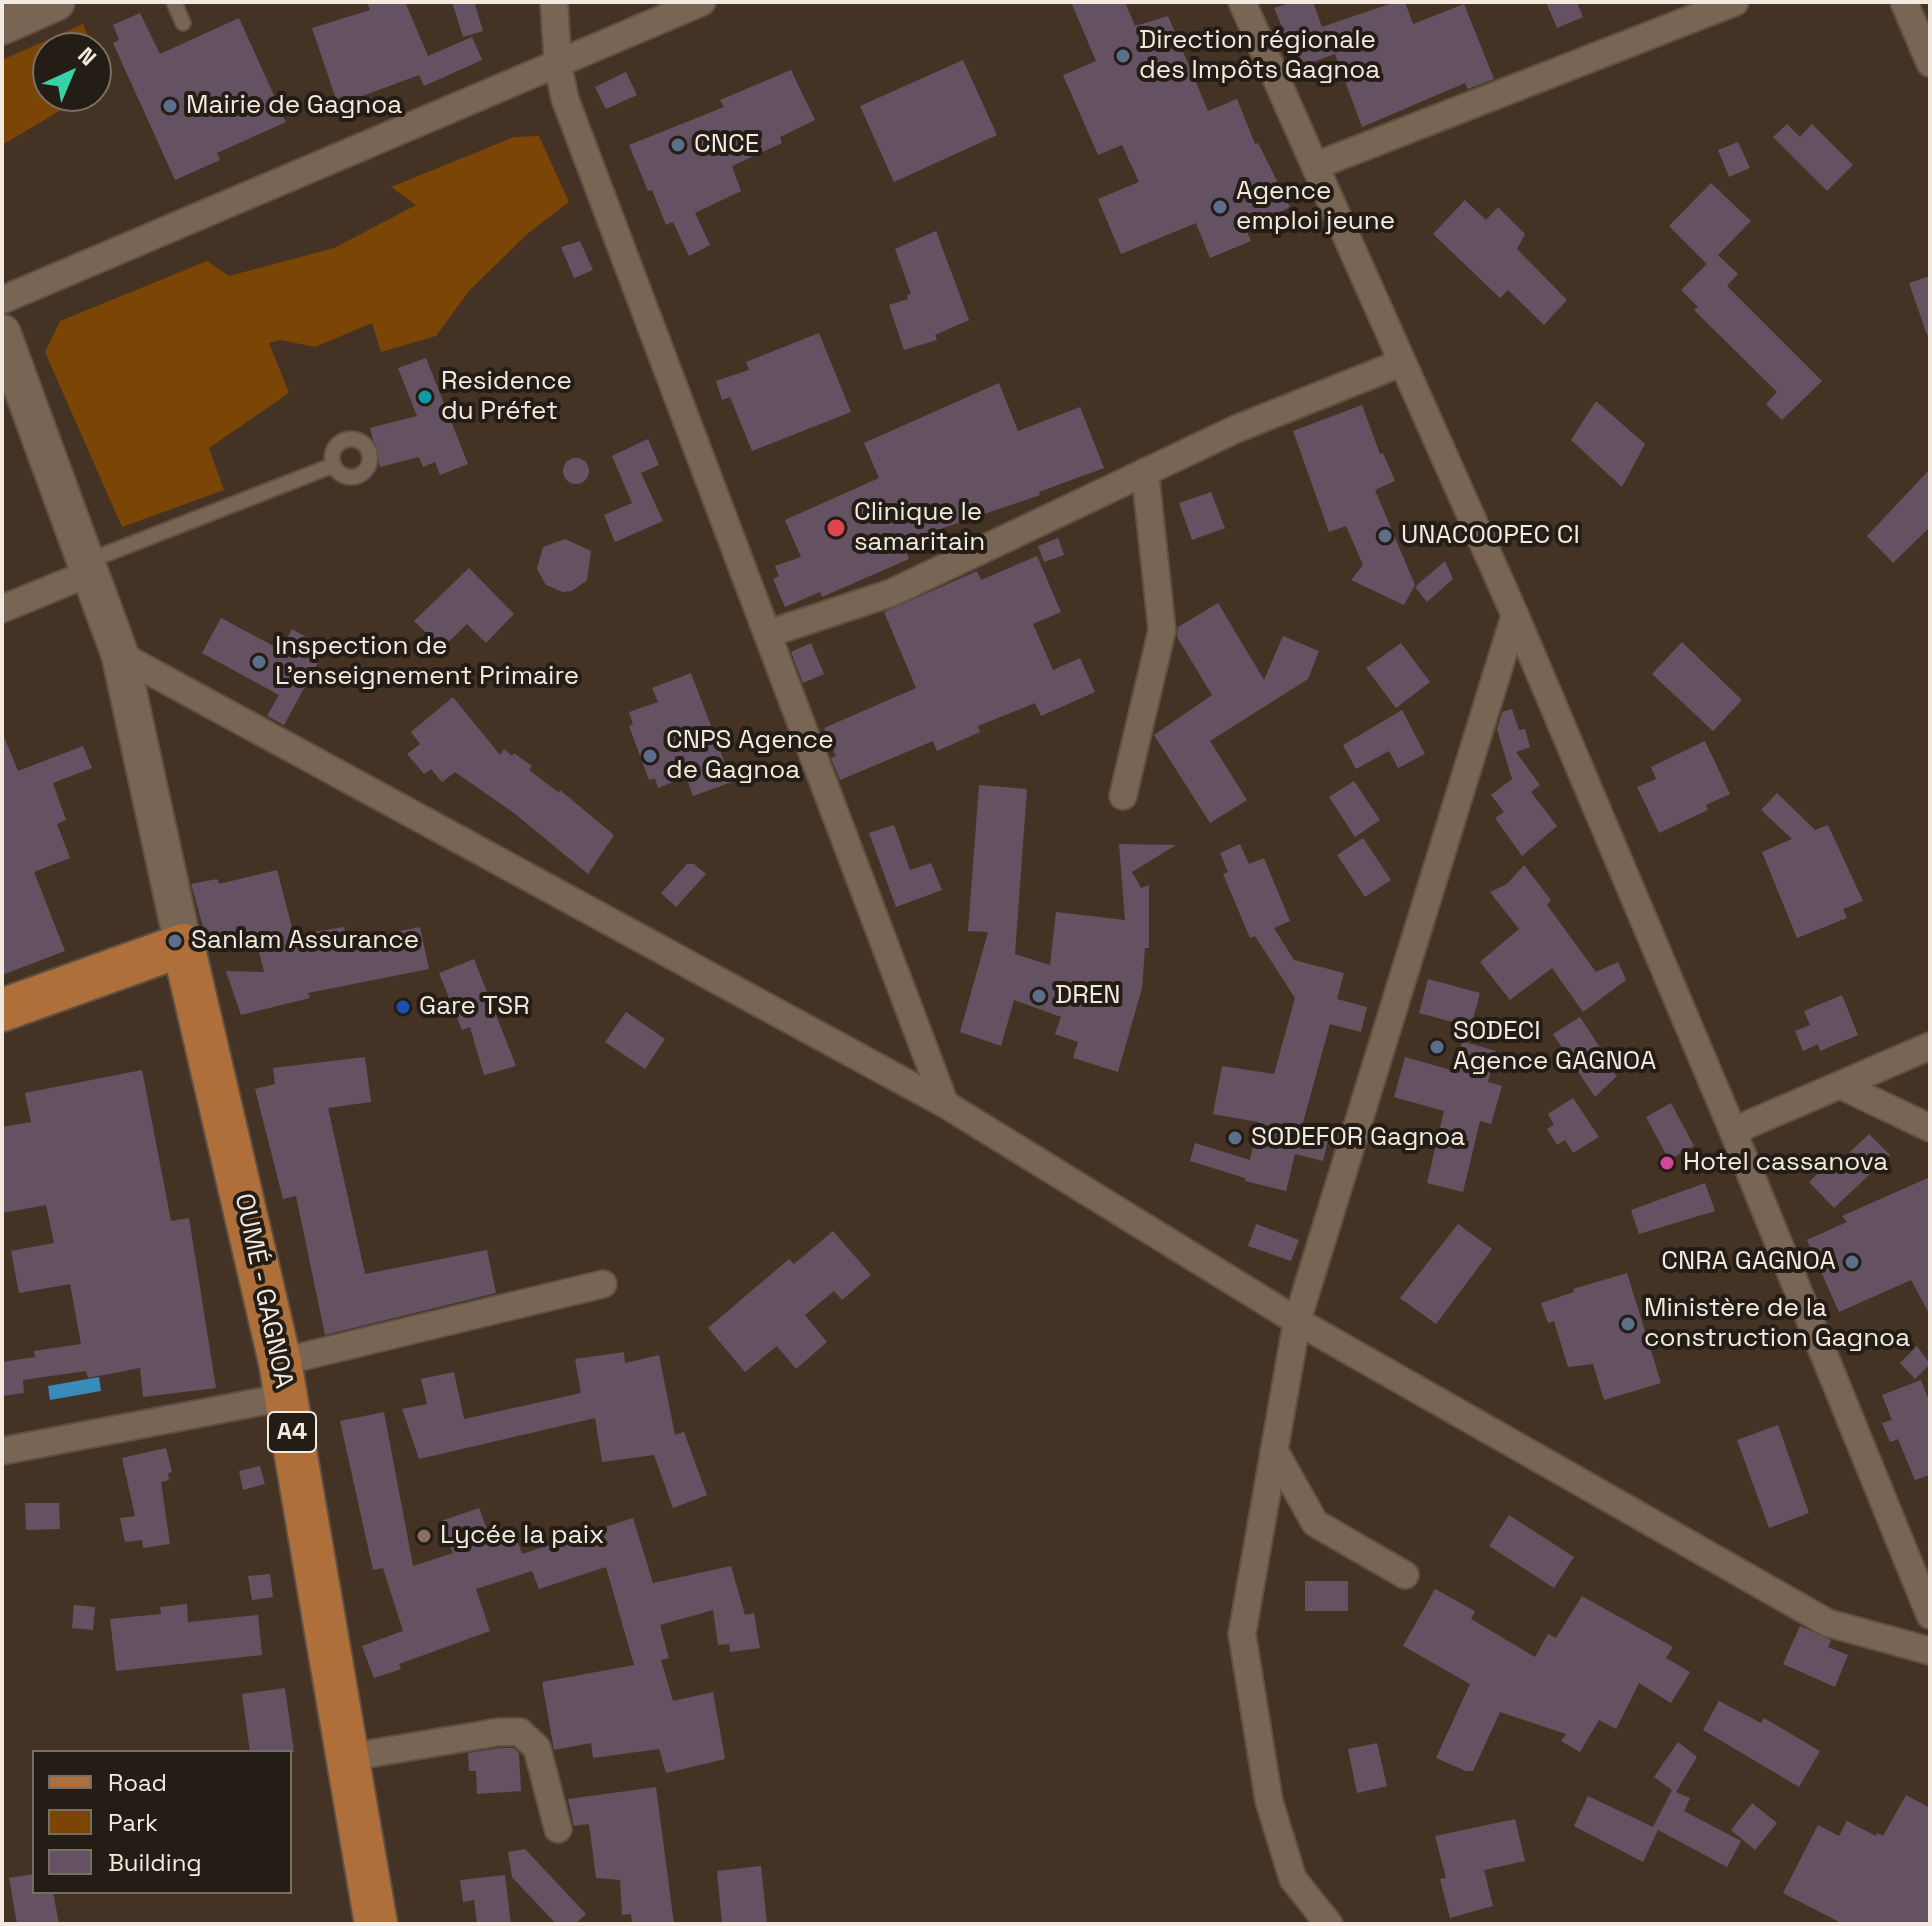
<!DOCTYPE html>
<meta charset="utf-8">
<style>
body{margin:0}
#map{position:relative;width:1932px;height:1926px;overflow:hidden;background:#443324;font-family:"Space Grotesk",sans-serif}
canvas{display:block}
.frame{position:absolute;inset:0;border:4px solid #f4e9df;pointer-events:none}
.legend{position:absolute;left:32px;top:1750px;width:260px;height:144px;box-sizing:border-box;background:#241d16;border:2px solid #776f66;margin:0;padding:10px 14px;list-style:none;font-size:24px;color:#f4e9df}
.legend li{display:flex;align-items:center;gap:16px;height:40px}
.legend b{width:40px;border:2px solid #776f66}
.north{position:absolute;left:32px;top:32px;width:80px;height:80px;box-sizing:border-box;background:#241d16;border:2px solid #776f66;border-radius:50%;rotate:44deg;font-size:22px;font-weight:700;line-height:32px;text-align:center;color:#f4e9df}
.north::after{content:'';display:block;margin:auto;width:28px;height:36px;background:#34d4a8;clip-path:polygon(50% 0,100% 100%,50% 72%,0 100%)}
</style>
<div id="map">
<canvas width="1932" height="1926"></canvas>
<div class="frame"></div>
<ul class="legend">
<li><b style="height:10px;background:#ae6f3a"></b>Road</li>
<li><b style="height:22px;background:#7a4505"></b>Park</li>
<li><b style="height:22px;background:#645263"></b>Building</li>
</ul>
<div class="north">N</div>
</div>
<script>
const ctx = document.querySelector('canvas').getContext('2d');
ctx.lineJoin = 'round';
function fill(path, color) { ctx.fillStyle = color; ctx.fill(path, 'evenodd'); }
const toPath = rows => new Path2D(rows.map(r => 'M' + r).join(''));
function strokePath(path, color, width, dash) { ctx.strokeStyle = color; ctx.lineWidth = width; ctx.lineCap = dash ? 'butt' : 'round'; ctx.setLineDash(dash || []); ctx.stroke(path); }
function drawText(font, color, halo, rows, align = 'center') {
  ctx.font = font + ' "Space Grotesk",sans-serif'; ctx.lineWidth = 8; ctx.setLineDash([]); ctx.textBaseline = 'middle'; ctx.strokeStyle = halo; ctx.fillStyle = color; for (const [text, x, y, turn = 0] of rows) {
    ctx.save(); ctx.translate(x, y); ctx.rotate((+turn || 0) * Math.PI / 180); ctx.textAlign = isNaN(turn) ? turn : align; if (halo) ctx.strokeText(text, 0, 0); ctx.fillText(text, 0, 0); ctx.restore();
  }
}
fill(toPath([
 [83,24,93,48,48,48,48,96,85,96,2,145,2,60],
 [539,136,569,202,526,235,469,291,436,336,381,352,372,323,315,347,281,340,269,343,289,393,209,448,224,490,122,527,45,352,60,321,207,261,229,276,334,248,416,205,391,187,514,137]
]), '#7a4505');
fill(toPath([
 [99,1377,101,1391,50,1400,48,1386]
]), '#388bbb');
fill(toPath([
 [367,2,405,2,428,56,472,37,482,60,424,86,419,75,338,105,312,28,370,10],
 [452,2,474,2,483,31,463,37],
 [1071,2,1125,2,1135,26,1168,16,1208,111,1237,99,1255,144,1258,143,1290,207,1246,229,1251,241,1210,258,1196,223,1121,254,1098,199,1139,182,1122,145,1098,155,1063,75,1096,61],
 [1293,2,1313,2,1322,27,1395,2,1405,2,1413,24,1464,4,1494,79,1468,89,1465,83,1362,127,1335,54,1299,67,1274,8],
 [1546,2,1577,2,1583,17,1557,28],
 [140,13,160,54,239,18,286,122,217,153,220,160,175,180,113,43,119,40,113,25],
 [963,60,997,135,894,182,860,106],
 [791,70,815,120,780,137,782,143,732,166,741,191,695,213,710,245,689,256,673,222,666,225,652,190,648,191,629,145,724,107,720,100],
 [626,72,637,95,606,109,595,87],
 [1787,124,1800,137,1812,124,1853,165,1827,191,1773,137],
 [1738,142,1750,168,1729,177,1718,150],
 [1711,183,1751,221,1718,255,1738,274,1727,286,1822,381,1782,420,1766,404,1777,392,1694,310,1698,307,1681,290,1707,264,1669,226],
 [1465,200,1486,220,1498,207,1525,234,1517,249,1567,300,1544,325,1508,290,1500,298,1433,234],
 [936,231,969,320,935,335,937,340,904,350,889,305,908,299,907,295,911,294,895,249],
 [580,241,593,270,574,278,561,247],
 [1930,276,1930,335,1927,335,1909,283],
 [819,333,851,412,752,451,730,397,722,400,716,381,749,370,746,362],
 [426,358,468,464,440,475,435,462,423,467,419,457,380,467,370,428,417,416,398,368],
 [999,383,1018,431,1080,407,1104,468,1039,492,1040,495,902,542,909,559,822,597,820,592,785,607,773,579,779,576,775,566,801,557,785,520,879,478,864,443],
 [1596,401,1645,444,1622,487,1571,440],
 [1362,405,1380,454,1383,453,1395,481,1375,490,1415,585,1404,605,1351,580,1363,565,1346,526,1329,532,1293,431],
 [648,439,659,465,641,473,663,521,615,542,604,515,632,503,612,456],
 '563 471a13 13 0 1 1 26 0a13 13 0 1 1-26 0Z',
 [1930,469,1930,527,1893,563,1867,536],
 [1211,492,1225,528,1192,540,1179,503],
 [1058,538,1064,555,1044,562,1038,546],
 [565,539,591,551,587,580,572,591,563,592,546,585,537,569,543,547],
 [1037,556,1061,612,1033,624,1053,670,1080,658,1095,692,1041,716,1035,703,978,726,980,732,937,751,933,741,840,780,831,758,836,756,824,728,916,688,884,612,977,571,981,580],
 [1445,561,1453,579,1427,602,1415,587],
 [469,568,514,614,486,643,467,624,442,648,414,621],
 [1218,603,1264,680,1283,636,1319,651,1308,679,1210,741,1247,800,1210,823,1154,735,1212,695,1177,637,1178,627],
 [221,618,281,650,292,629,326,648,284,725,267,716,279,695,202,653],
 [1682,642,1742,700,1713,731,1652,674],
 [811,643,824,674,803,683,791,652],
 [1401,643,1430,682,1396,708,1366,668],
 [691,673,732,782,693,796,686,777,658,788,655,778,649,780,629,726,633,724,629,712,658,702,652,688],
 [453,697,500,755,504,749,512,756,514,753,532,766,529,770,559,793,560,790,614,835,588,874,514,813,455,772,442,782,431,769,424,774,407,754,420,744,411,732],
 [1512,709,1519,730,1525,729,1530,747,1516,752,1540,785,1531,792,1557,826,1522,856,1495,818,1504,812,1491,795,1512,779,1497,729,1502,712],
 [1402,710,1425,754,1398,768,1389,751,1356,769,1343,745],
 [2,732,18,771,83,746,92,768,53,783,66,820,57,824,70,858,34,872,65,951,2,975],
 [1705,741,1730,794,1706,805,1708,810,1659,833,1637,787,1656,779,1651,767],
 [1354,781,1380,820,1355,837,1329,797],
 [979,785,1027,789,1015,954,1050,965,1056,912,1125,920,1119,844,1176,845,1132,872,1141,888,1149,885,1149,948,1145,948,1142,988,1118,1072,1073,1058,1078,1042,1055,1034,1061,1017,1014,1000,1001,1046,960,1032,988,932,968,931],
 [1777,793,1815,830,1828,825,1863,901,1843,909,1847,918,1797,938,1762,852,1792,839,1761,810],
 [894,825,910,870,931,863,942,890,896,907,869,833],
 [1363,838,1391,880,1365,897,1337,855],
 [1240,844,1249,864,1264,858,1290,921,1274,928,1294,960,1344,973,1337,999,1367,1007,1361,1032,1330,1024,1301,1130,1329,1136,1323,1161,1295,1154,1286,1191,1245,1181,1245,1178,1190,1161,1195,1143,1250,1160,1258,1122,1213,1114,1222,1066,1274,1074,1295,998,1255,936,1250,938,1223,874,1228,872,1220,853],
 [687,864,694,864,706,874,676,907,661,893],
 [1524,865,1551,900,1547,905,1596,972,1618,962,1626,980,1583,1012,1552,968,1510,1000,1480,962,1519,929,1490,892,1507,884],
 [277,870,294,935,344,927,348,941,420,927,429,969,308,993,310,998,241,1015,226,971,264,972,254,931,207,941,191,884,217,879,219,884],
 [474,959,516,1066,484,1075,470,1027,462,1030,439,973],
 [1428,979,1480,993,1471,1027,1419,1013],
 [1842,995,1858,1035,1820,1051,1818,1044,1803,1051,1795,1031,1810,1025,1804,1011],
 [626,1012,665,1039,645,1069,605,1042],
 [1580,1017,1609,1061,1605,1064,1617,1076,1595,1097,1553,1034],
 [1462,1041,1496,1051,1488,1082,1502,1086,1491,1124,1480,1121,1463,1192,1427,1183,1444,1111,1394,1097,1405,1057,1454,1071],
 [365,1057,371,1102,328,1108,365,1274,487,1250,496,1293,325,1335,296,1196,283,1199,255,1089,275,1084,273,1068],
 [142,1070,171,1221,189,1218,216,1388,143,1397,140,1368,88,1378,86,1371,23,1380,24,1393,2,1396,2,1362,35,1357,34,1351,81,1344,70,1284,19,1293,11,1251,54,1243,46,1205,2,1213,2,1127,31,1122,25,1093],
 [1573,1098,1599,1137,1573,1153,1565,1140,1557,1145,1547,1129,1554,1125,1548,1114],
 [1671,1103,1694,1146,1669,1160,1646,1117],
 [1869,1134,1890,1155,1834,1208,1809,1182,1829,1163,1833,1168],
 [1930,1177,1930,1315,1911,1280,1839,1312,1807,1240,1847,1222,1842,1216],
 [1705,1183,1715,1211,1639,1234,1631,1210],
 [1256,1224,1299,1240,1291,1261,1248,1246],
 [1458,1224,1492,1249,1436,1324,1400,1298],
 [833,1231,871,1275,842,1300,834,1291,805,1315,827,1342,796,1369,777,1346,745,1372,708,1328,789,1259,794,1264],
 [1627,1273,1661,1383,1604,1400,1593,1364,1568,1367,1554,1321,1548,1323,1541,1303,1574,1292,1573,1289],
 [1917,1346,1930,1364,1915,1379,1900,1363],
 [624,1352,625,1363,659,1355,675,1435,684,1432,707,1495,673,1508,654,1455,602,1462,595,1418,419,1459,402,1409,427,1404,421,1379,454,1372,464,1419,581,1393,575,1359],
 [1921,1380,1930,1403,1930,1475,1915,1480,1898,1439,1890,1442,1882,1423,1892,1420,1882,1395],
 [384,1412,413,1566,453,1553,441,1521,479,1508,491,1541,515,1533,522,1554,633,1518,653,1583,731,1566,745,1615,754,1613,760,1648,730,1652,729,1644,718,1645,713,1610,660,1625,669,1658,661,1660,673,1701,713,1692,725,1759,666,1773,659,1749,593,1758,591,1743,554,1750,542,1682,634,1665,606,1567,539,1589,532,1571,476,1589,490,1631,399,1664,401,1669,374,1678,362,1646,403,1631,383,1568,373,1570,340,1421],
 [1778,1425,1809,1513,1769,1528,1737,1440],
 [166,1448,172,1472,168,1473,169,1480,161,1482,170,1544,143,1548,142,1540,125,1542,120,1518,135,1516,122,1458],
 [260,1466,265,1484,243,1490,239,1471],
 [25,1503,59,1503,60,1529,26,1530],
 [1509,1515,1574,1557,1554,1588,1489,1546],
 [270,1574,273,1597,252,1600,248,1576],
 [1305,1581,1348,1581,1348,1611,1305,1611],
 [1435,1589,1475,1611,1471,1619,1535,1657,1548,1634,1556,1638,1582,1596,1673,1647,1666,1658,1690,1672,1671,1703,1639,1683,1616,1729,1599,1720,1580,1752,1561,1741,1566,1734,1500,1712,1473,1771,1466,1771,1436,1758,1470,1684,1403,1646],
 [187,1604,188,1622,258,1615,262,1655,116,1671,110,1619,161,1614,160,1607],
 [74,1605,95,1607,93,1630,72,1628],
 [1800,1626,1831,1640,1828,1647,1848,1655,1835,1687,1783,1664],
 [285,1688,294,1752,250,1752,242,1694],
 [1719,1701,1761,1723,1764,1718,1820,1751,1799,1787,1703,1730],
 [1678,1742,1697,1757,1676,1792,1690,1798,1684,1811,1741,1841,1727,1867,1658,1830,1643,1862,1574,1826,1588,1796,1653,1827,1672,1790,1654,1777],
 [1377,1743,1387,1786,1357,1793,1348,1749],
 [500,1748,514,1748,519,1753,521,1791,477,1794,476,1771,469,1771,468,1753],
 [656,1787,674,1924,632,1924,631,1914,622,1915,620,1880,596,1878,589,1824,574,1826,568,1799],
 [1906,1795,1930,1808,1930,1924,1843,1924,1783,1893,1818,1825,1839,1836,1847,1821,1876,1836,1877,1833,1883,1836],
 [1752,1803,1777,1823,1755,1850,1731,1830],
 [1515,1819,1525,1861,1484,1870,1493,1906,1450,1918,1440,1879,1446,1878,1435,1836],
 [525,1849,586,1914,575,1924,556,1924,512,1877,508,1852],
 [761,1866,767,1924,722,1924,717,1871],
 [34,1874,34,1892,53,1892,59,1924,17,1924,9,1878],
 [505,1875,511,1924,477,1924,474,1900,463,1902,460,1880]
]), '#645263');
const lane = toPath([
 [174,2,183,23],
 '332 458a19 19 0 1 1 38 0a19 19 0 1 1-38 0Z',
 [88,561,334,465]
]);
const street = toPath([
 [554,2,558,65,565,99,945,1104],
 [1242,2,1515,615,1733,1131,1930,1615],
 [1904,2,1930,63],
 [1315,166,1735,2],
 [2,300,702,2],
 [2,609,92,572],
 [767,634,891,593,1236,429,1401,363],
 [120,655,945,1104,1297,1321,1828,1623,1930,1651],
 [1123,796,1162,630,1145,472],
 [1840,1085,1930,1128],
 [1733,1131,1930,1046],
 [280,1362,603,1284],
 [1274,1450,1315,1523,1405,1575],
 [2,1451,286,1397],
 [350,1757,499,1732,520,1732,537,1748,558,1829],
 [1329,1924,1293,1879,1269,1801,1242,1634,1297,1321,1515,615]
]);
const secondary = toPath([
 [2,26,56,2],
 [2,333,120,655,183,945]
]);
const primary = toPath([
 [2,1010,183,945,280,1362,376,1924]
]);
strokePath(lane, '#5f5043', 18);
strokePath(street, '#5f5043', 30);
strokePath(secondary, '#5f5043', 40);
strokePath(primary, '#5f5043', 46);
strokePath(lane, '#786554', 14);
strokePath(street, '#786554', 26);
strokePath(secondary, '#786554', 36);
strokePath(primary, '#ae6f3a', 42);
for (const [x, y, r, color] of [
 [1123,56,8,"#5c6f8a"],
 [170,106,8,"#5c6f8a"],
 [678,145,8,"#5c6f8a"],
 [1220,207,8,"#5c6f8a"],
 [425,397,8,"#0f9aa8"],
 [836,528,10,"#e0444e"],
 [1385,536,8,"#5c6f8a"],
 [259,662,8,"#5c6f8a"],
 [650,756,8,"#5c6f8a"],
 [175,941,8,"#5c6f8a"],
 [1039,996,8,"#5c6f8a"],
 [403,1007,8,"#1a4fb4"],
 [1437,1047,8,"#5c6f8a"],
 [1235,1138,8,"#5c6f8a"],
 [1667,1163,8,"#d1479c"],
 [1852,1262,8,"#5c6f8a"],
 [1628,1324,8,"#5c6f8a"],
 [424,1536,8,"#8d6e63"]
]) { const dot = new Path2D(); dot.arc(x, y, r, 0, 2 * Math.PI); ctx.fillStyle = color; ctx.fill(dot); strokePath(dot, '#241d16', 3); }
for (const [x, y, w] of [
 [292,1432,48]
]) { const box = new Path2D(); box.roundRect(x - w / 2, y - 20, w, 40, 6); ctx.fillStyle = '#241d16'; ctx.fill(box); strokePath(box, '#f4e9df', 2); }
drawText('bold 24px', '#f4e9df', null, [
 ["A4",292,1432]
]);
drawText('26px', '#f4e9df', '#241d16', [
 ["Direction régionale",1139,41],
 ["des Impôts Gagnoa",1139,71],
 ["Mairie de Gagnoa",186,106],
 ["CNCE",694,145],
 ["Agence",1236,192],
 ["emploi jeune",1236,222],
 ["Residence",441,382],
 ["du Préfet",441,412],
 ["Clinique le",854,513],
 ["samaritain",854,543],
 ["UNACOOPEC CI",1401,536],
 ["Inspection de",275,647],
 ["L'enseignement Primaire",275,677],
 ["CNPS Agence",666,741],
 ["de Gagnoa",666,771],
 ["Sanlam Assurance",191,941],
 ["DREN",1055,996],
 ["Gare TSR",419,1007],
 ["SODECI",1453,1032],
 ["Agence GAGNOA",1453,1062],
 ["SODEFOR Gagnoa",1251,1138],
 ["Hotel cassanova",1683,1163],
 ["CNRA GAGNOA",1836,1262,"right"],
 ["Ministère de la",1644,1309],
 ["construction Gagnoa",1644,1339],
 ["Lycée la paix",440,1536]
], 'left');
drawText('26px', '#f4e9df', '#241d16', [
 ["OUMÉ - GAGNOA",263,1291,78]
]);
</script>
